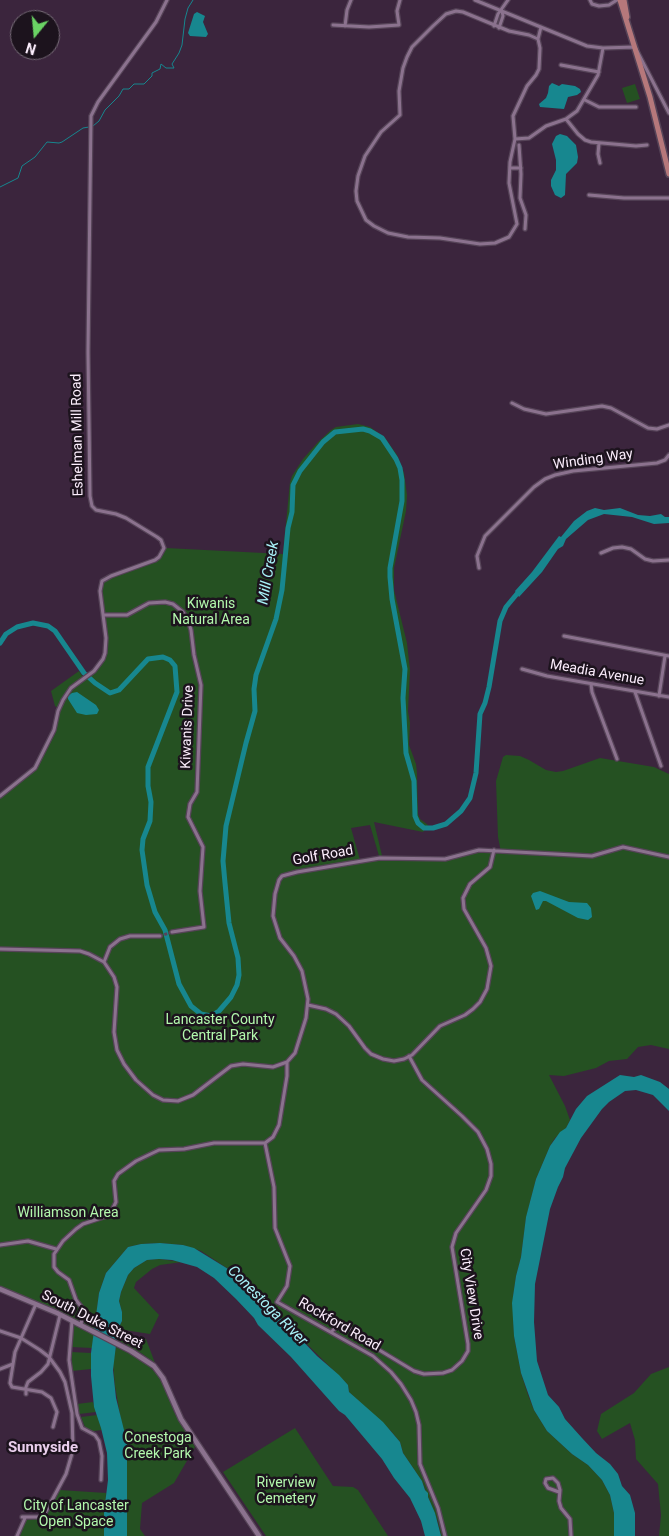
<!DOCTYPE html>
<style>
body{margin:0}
#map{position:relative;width:669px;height:1536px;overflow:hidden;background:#3b253d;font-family:Roboto,sans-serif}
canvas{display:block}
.north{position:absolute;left:10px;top:10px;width:50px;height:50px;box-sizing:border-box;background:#1c131d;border:1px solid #766b77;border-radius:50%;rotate:197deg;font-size:14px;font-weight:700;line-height:20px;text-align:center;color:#fceefd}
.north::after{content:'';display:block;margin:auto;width:18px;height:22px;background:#6ad364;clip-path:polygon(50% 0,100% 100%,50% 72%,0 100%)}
</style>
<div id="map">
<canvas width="669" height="1536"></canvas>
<div class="north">N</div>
</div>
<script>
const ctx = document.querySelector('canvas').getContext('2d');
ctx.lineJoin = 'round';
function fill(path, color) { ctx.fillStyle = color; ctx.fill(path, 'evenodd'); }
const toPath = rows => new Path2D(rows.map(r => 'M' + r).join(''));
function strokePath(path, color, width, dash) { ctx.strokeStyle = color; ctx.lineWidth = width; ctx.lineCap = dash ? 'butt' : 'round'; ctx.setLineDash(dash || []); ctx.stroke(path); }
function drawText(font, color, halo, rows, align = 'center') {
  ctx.font = font + ' Roboto,sans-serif'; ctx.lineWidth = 5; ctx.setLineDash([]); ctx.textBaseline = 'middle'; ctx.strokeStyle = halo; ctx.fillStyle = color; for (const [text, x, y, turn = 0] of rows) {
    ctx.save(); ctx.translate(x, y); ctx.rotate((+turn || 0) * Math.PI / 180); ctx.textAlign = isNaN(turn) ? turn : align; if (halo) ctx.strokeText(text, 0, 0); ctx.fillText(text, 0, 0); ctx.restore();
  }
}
fill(toPath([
 [635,84,640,99,627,103,622,88],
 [358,424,370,427,385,438,397,455,404,473,407,495,406,511,394,568,394,590,407,643,410,670,408,711,410,723,409,745,416,764,417,773,418,814,420,819,428,825,423,832,374,822,383,860,441,861,481,852,501,852,498,837,496,781,503,757,506,755,520,756,529,760,546,770,556,772,563,771,600,758,654,767,669,774,669,1049,651,1045,638,1047,627,1059,609,1061,596,1068,564,1076,549,1075,565,1106,570,1120,566,1128,555,1138,550,1146,536,1179,526,1218,521,1257,516,1276,513,1297,514,1336,521,1373,528,1395,534,1410,547,1431,572,1454,588,1465,602,1480,610,1495,614,1513,614,1536,441,1536,438,1522,422,1481,403,1453,400,1442,391,1431,349,1392,348,1385,251,1288,233,1272,201,1251,183,1245,160,1243,141,1244,128,1247,106,1273,99,1293,92,1348,71,1347,73,1319,0,1286,0,798,36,769,55,734,60,709,55,706,51,691,79,671,85,680,97,671,104,661,108,647,102,590,104,582,109,579,156,562,163,555,166,548,283,554,290,482,292,476,303,459,318,442,331,430,336,427],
 [370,825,379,856,360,860,351,828],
 [159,1259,182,1262,160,1265,152,1269,136,1282,134,1288,159,1315,150,1334,118,1329,122,1321,122,1312,119,1301,121,1292,128,1275,134,1268,147,1260],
 [117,1334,146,1339,155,1363,141,1353,116,1339],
 [116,1347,141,1359,157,1374,166,1390,174,1412,195,1447,174,1483,142,1503,140,1529,145,1536,127,1536,127,1442,123,1432,115,1386,113,1363],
 [71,1352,91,1353,91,1369,72,1371],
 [669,1367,669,1536,659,1536,661,1515,658,1484,636,1459,635,1440,630,1423,602,1439,597,1431,601,1414,634,1393,651,1374],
 [93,1402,96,1412,79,1414,77,1404],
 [97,1415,102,1430,87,1432,81,1417],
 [295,1428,333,1486,353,1487,358,1490,388,1536,266,1536,223,1472],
 [60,1490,106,1493,104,1536,20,1536,26,1520,44,1518]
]), '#255122');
fill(toPath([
 [197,12,205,16,203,22,208,34,206,37,190,36,188,33,194,14],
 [552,83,559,86,562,84,575,86,580,89,581,92,577,95,568,97,564,109,540,107,539,104,546,98,548,93,549,86],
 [560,134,567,136,576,145,578,157,577,163,566,174,565,195,561,198,555,195,551,186,551,180,556,170,556,160,552,144,556,136],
 [595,508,604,510,620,508,638,515,650,516,661,514,665,517,669,517,669,523,654,524,632,517,604,514,588,520,566,539,563,546,558,549,542,572,519,597,515,591,532,572,559,536,561,537,574,521,587,511],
 [77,692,96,705,99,710,97,714,86,715,77,713,68,699,68,696,72,693],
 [540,891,569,902,587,903,591,908,592,917,588,920,578,918,546,901,543,901,539,909,536,910,531,896,533,893],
 [620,1075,634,1077,641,1075,660,1082,669,1089,669,1111,653,1095,636,1090,625,1091,609,1102,602,1109,581,1138,565,1168,563,1177,558,1187,550,1209,535,1284,534,1322,537,1361,548,1395,559,1407,565,1419,582,1438,596,1453,610,1464,618,1474,622,1486,630,1495,635,1513,635,1536,614,1536,614,1513,610,1495,602,1480,588,1465,572,1454,547,1431,534,1410,521,1373,514,1336,512,1303,516,1276,521,1257,526,1217,536,1179,550,1146,560,1132,566,1128,576,1109,587,1096],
 [160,1243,183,1245,194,1248,233,1272,260,1296,317,1356,339,1375,348,1385,349,1392,383,1422,400,1442,403,1453,422,1481,425,1490,428,1493,428,1497,435,1513,441,1536,425,1536,421,1521,410,1498,394,1478,382,1459,345,1415,339,1411,291,1357,258,1325,254,1318,236,1299,214,1278,197,1267,172,1260,159,1259,147,1260,134,1268,128,1275,121,1292,119,1301,122,1312,122,1321,118,1329,113,1370,116,1398,127,1442,127,1536,104,1536,104,1512,108,1480,107,1453,101,1428,94,1407,91,1376,91,1353,99,1293,106,1273,128,1247,141,1244]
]), '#17878f');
strokePath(toPath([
 [93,126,99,121,105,110,119,96,123,89,129,89,134,84,144,84,152,76,152,73,160,69,161,64,166,68,174,68,172,64,179,53,182,45,185,19,188,8,193,0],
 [0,187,18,178,22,166,35,157,47,142,59,143,62,142,83,128,89,127]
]), '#17878f', 1);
strokePath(toPath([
 [0,643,6,634,17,627,33,623,48,626,55,631,84,673,95,683,110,693,119,690,148,659,163,657,170,660,175,666,177,692,148,767,148,786,151,802,150,821,143,839,142,850,147,885,155,912,165,930,179,984,191,1006,201,1014,211,1016,219,1011,231,997,237,985,239,975,238,958,229,923,225,883,223,861,226,826,246,743,255,711,254,689,256,675,276,619,282,590,288,528,292,512,293,485,300,471,323,442,335,432,363,429,370,431,382,438,396,459,400,468,402,480,402,501,390,568,390,577,392,599,405,669,403,698,406,753,414,781,415,816,418,823,424,828,433,828,446,824,461,811,470,798,476,773,480,714,485,703,489,687,500,621,506,607,521,589]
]), '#17878f', 5);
strokePath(toPath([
 [160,936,172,932]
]), '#58435a', 3, [3, 1.5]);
const minor = toPath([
 [475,0,587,46,603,48,635,47,669,113],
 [590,0,592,4,599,6,609,5,617,0],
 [456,11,463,12,509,31,529,35,538,39,540,48,539,69,536,75,527,86,513,116,515,139,510,162,509,183,517,224,509,237,495,243,480,244,440,238,408,237,388,233,374,226,366,220,357,201,356,191,358,176,365,156,381,132,400,115,399,91,403,68,407,57,412,47,433,26,446,14,456,11],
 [333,25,369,27,399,25,397,11,400,0],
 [345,26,347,10,351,0],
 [494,26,498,14,508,0],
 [499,28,503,16,502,11],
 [538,39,541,27],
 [561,65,599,72],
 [585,100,599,107,636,107],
 [566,119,578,134,585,140,591,142,636,146,647,145],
 [515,139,529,138,546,126,566,119,577,111,598,75,603,48],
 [599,143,598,154,600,163],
 [519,145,521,174,520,198,526,215,525,229],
 [510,168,521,168],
 [589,195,624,198,669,198],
 [512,403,524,409,546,414,602,406,611,408,648,428,657,429,669,425],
 [601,553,613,548,622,547,631,549,645,559,653,561,669,560],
 [479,568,477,556,485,536,534,487,545,479,555,475,573,471,657,463,665,460,669,455],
 [103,615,127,615,149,603,165,602,173,604,183,612,188,620,191,630,194,655,201,685,197,792,190,804,188,817,203,847,200,891,204,927,172,932],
 [564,636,669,656],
 [522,669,547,676,669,697],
 [591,684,592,692,617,759],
 [635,692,661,766],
 [659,696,665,656],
 [0,796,35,768,54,730,58,711,63,700,71,688,94,671,103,659,105,653,106,638,100,591,102,581,111,576,155,560,159,557,164,548,161,540,157,537,126,518,116,514,96,510,92,506,90,496,88,352,91,116,98,102,156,22,167,0],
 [0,949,80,951,89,954,104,962,114,977,117,987,114,1032,117,1050,124,1064,136,1080,153,1095,163,1100,178,1101,193,1095,231,1066,243,1064,273,1067,287,1062,295,1053,306,1018,308,999,302,971,294,956,280,938,273,916,275,894,279,880,282,876,297,872,380,858,445,859,479,850,592,856,623,847,669,857],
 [104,962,110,947,120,939,130,936,160,936],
 [308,1005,326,1009,336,1014,349,1026,365,1048,371,1054,383,1059,394,1061,404,1059,412,1055,440,1026,465,1015,473,1009,480,1002,487,989,491,966,486,948,464,909,463,898,470,884,490,867,494,850],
 [265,1143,273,1137,279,1125,287,1076,287,1062],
 [0,1245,28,1241,56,1249],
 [36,1304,15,1352,10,1383,12,1387,42,1392,51,1398,57,1412,53,1427],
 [72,1321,69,1360,77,1414,82,1428,95,1435,99,1441,102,1456,101,1480],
 [81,1325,83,1309,76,1300,69,1280,58,1272,54,1267,54,1254,63,1241,76,1229,83,1224,104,1217,111,1212,116,1202,114,1181,118,1174,136,1161,159,1150,184,1149,214,1143,265,1143,274,1187,275,1228,290,1266,287,1286,277,1302,373,1356,391,1372,401,1384,411,1400,416,1412,419,1425,420,1464,438,1508,445,1536],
 [0,1331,21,1338,40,1350,49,1357,60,1372,65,1382,72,1413,73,1450,66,1474,44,1515,40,1517,22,1517],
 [331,1332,340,1324,346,1325,366,1342,414,1371,424,1374,443,1373,452,1370,462,1361,468,1351,468,1344,452,1247,456,1233,486,1190,491,1176,491,1164,487,1149,478,1132,462,1116,422,1080,409,1056],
 [0,1369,13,1364],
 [26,1394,26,1387,28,1382,41,1372,48,1364,60,1315],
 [559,1492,548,1488,545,1483,546,1479,553,1478,558,1483,560,1490,559,1501,561,1508,570,1519,571,1536],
 [17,1536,25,1518]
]);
const secondary = toPath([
 [0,1289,57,1313,131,1351,154,1366,163,1378,181,1419,259,1536]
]);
const trunk = toPath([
 [620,0,650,97,669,174],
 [624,0,627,17]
]);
strokePath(minor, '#564458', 5.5);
strokePath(secondary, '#564458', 7);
strokePath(trunk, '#564458', 8);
strokePath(minor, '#8b728e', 3);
strokePath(secondary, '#8b728e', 4.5);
strokePath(trunk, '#b6787b', 5);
drawText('14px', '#fceefd', '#1c131d', [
 ["Eshelman Mill Road",78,435,-91],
 ["Winding Way",593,460,-8],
 ["Meadia Avenue",597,673,10],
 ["Kiwanis Drive",188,727,-88],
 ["Golf Road",323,856,-10],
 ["City View Drive",471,1294,81],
 ["South Duke Street",92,1320,27],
 ["Rockford Road",339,1325,30]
]);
drawText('14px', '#b3f9ad', '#1c131d', [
 ["Kiwanis",211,604],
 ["Natural Area",211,620],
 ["Lancaster County",220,1020],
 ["Central Park",220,1036],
 ["Williamson Area",68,1213],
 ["Conestoga",158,1438],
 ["Creek Park",158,1454],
 ["Riverview",286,1483],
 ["Cemetery",286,1499],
 ["City of Lancaster",76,1506],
 ["Open Space",76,1522]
]);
drawText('italic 15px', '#a9f3f9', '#1c131d', [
 ["Mill Creek",269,573,-80],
 ["Conestoga River",267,1306,45]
]);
drawText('bold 15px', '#eacfed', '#1c131d', [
 ["Sunnyside",43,1448]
]);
</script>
